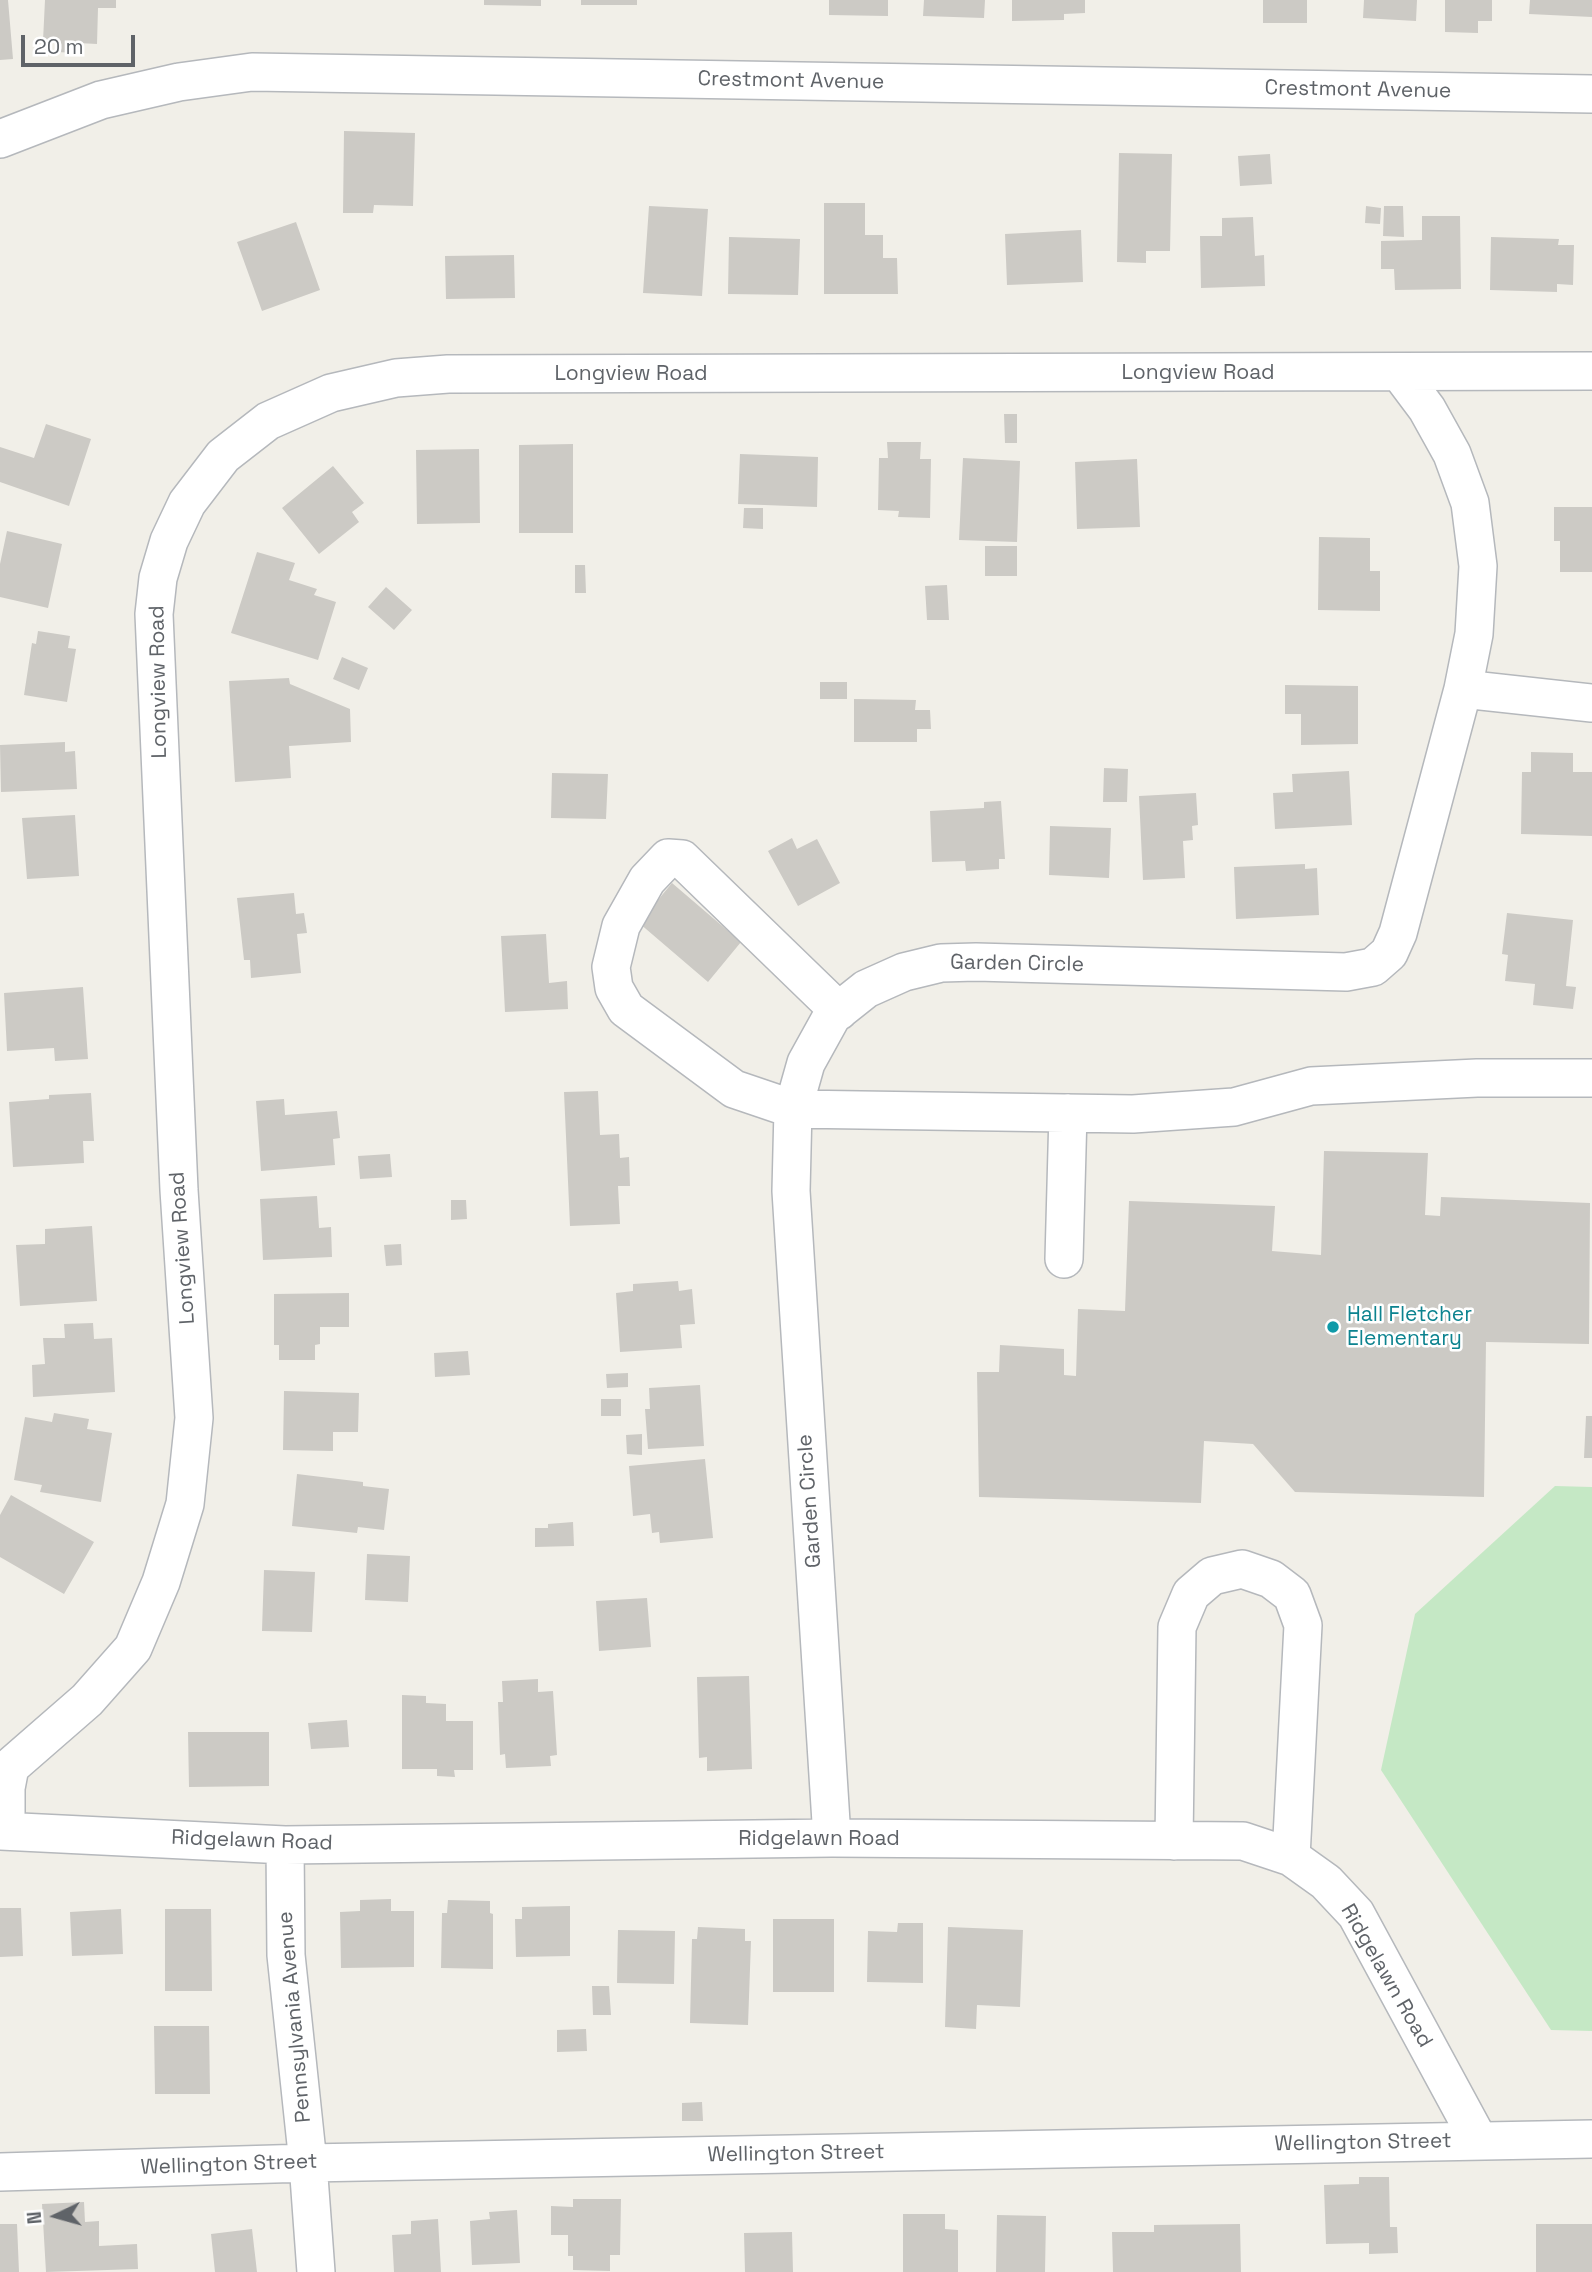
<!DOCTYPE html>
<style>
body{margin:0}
#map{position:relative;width:1592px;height:2272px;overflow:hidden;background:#f1efe8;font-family:"Space Grotesk",sans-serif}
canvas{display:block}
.north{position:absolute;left:21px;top:2181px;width:70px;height:70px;-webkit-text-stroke:5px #fff;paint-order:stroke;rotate:265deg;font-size:19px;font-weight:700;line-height:28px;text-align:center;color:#5f6368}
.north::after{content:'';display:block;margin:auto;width:24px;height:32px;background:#5f6368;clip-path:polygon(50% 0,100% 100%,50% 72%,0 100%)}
.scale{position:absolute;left:21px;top:35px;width:114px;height:32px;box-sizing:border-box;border:4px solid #5f6368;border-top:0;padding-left:9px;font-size:21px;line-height:24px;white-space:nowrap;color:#5f6368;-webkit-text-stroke:5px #fff;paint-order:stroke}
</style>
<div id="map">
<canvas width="1592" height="2272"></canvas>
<div class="north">N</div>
<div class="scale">20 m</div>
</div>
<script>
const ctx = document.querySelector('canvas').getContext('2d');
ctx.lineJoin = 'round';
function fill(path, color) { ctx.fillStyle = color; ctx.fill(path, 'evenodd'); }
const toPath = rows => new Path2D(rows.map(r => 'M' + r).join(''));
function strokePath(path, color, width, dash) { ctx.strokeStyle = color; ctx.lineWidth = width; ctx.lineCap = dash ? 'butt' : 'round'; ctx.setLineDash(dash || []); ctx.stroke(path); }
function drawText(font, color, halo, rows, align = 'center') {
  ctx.font = font + ' "Space Grotesk",sans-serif'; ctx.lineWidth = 5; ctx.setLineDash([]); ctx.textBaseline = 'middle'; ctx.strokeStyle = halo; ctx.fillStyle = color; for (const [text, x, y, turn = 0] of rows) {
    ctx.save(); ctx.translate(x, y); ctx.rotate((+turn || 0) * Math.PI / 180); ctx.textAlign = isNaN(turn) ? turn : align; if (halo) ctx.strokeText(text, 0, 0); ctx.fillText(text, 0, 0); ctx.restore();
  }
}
fill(toPath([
 [1555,1486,1592,1487,1592,2031,1551,2030,1381,1770,1415,1614]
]), '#c5e8c5');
fill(toPath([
 [0,0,8,0,13,59,0,60],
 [45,0,116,0,116,8,98,8,97,44,78,43,77,53,56,52,56,42,43,41],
 [484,0,541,0,541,6,484,5],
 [581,0,637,0,637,5,581,5],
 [829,0,888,0,888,16,829,15],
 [924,0,985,0,984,18,923,16],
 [1012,0,1085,0,1085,13,1064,14,1064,20,1012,21],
 [1263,0,1307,0,1307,23,1263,23],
 [1364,0,1417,0,1416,21,1363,18],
 [1445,0,1492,0,1492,21,1478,21,1478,33,1445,32],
 [1530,0,1592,0,1592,17,1529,14],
 [344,131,415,133,413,206,374,205,373,213,343,213],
 [1119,153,1172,154,1170,251,1146,251,1146,263,1117,262],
 [1270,154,1272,184,1240,186,1238,156],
 [824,203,865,203,865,235,883,235,883,258,897,258,898,294,824,294],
 [649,206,708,209,702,296,643,293],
 [1366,206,1381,208,1380,224,1365,223],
 [1384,206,1403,206,1404,237,1383,236],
 [1422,216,1460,216,1461,289,1395,290,1394,269,1381,269,1381,241,1422,240],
 [1253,217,1255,256,1264,255,1265,286,1201,288,1200,236,1222,236,1222,218],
 [296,222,320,290,262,311,237,242],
 [1081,230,1083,282,1007,285,1005,234],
 [729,237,800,239,798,295,728,294],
 [1491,237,1559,239,1558,245,1574,245,1573,285,1557,284,1557,292,1490,290],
 [514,255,515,298,446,299,445,256],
 [1004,414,1017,414,1017,443,1005,443],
 [46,424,91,439,69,506,0,482,0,447,34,458],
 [887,442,921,442,920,459,931,459,930,518,898,517,899,511,878,510,879,458,888,458],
 [573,444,573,533,519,533,519,445],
 [479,449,480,523,417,524,416,450],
 [740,454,818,457,817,507,738,504],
 [963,458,1020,461,1017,542,959,540],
 [1137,459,1140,527,1077,529,1075,462],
 [333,466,364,503,352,512,359,522,319,554,282,508],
 [1554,507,1592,507,1592,572,1560,572,1560,541,1554,541],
 [744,508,763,508,763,529,743,528],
 [7,531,62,544,48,608,0,597,0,564],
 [1319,537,1370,538,1370,571,1380,571,1380,611,1318,610],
 [985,546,1017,546,1017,576,985,576],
 [257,552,295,563,289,580,317,589,314,595,336,602,318,660,231,633],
 [575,565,585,565,586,593,575,593],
 [947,585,949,620,927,620,925,586],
 [386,587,412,610,394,630,368,607],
 [38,631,70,636,68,648,76,649,67,702,24,695,32,643,36,644],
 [342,657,368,668,359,690,333,679],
 [289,678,290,684,350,709,351,742,289,746,291,778,235,782,229,681],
 [820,682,847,682,847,699,820,699],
 [1285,685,1358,686,1358,744,1301,745,1301,714,1285,714],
 [854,699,916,700,915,710,930,710,931,729,917,729,917,742,854,742],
 [65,742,65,752,75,751,77,789,1,792,0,745],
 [1531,752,1573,753,1573,772,1592,772,1592,836,1521,834,1522,772,1531,772],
 [1104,768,1128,769,1127,802,1103,802],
 [1349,771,1352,825,1275,829,1273,793,1293,792,1292,774],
 [552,773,608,774,606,819,551,818],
 [1196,793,1198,825,1192,826,1193,840,1183,841,1185,878,1143,880,1139,796],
 [1001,801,1005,859,999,859,999,869,966,871,965,861,932,862,930,811,984,808,984,802],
 [75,815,79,876,27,879,22,818],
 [1050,826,1111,828,1109,878,1049,875],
 [792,838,797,849,817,839,840,883,798,906,768,851],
 [1305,864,1305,869,1317,868,1319,915,1236,919,1234,867],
 [672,883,741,942,708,982,639,923],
 [294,893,296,914,304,913,307,933,297,934,301,973,251,978,250,960,244,960,237,898],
 [1507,913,1573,920,1566,986,1576,987,1573,1009,1533,1005,1535,984,1505,981,1508,955,1502,954],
 [546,934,549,983,567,981,568,1009,505,1012,501,936],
 [83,987,88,1059,55,1061,54,1048,7,1051,4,993],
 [598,1091,600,1135,619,1134,620,1158,629,1157,630,1186,618,1186,620,1224,570,1226,564,1092],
 [91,1093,94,1141,83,1141,84,1163,13,1167,9,1102,49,1099,49,1095],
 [284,1099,285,1115,337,1111,340,1138,333,1139,335,1165,261,1171,256,1101],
 [1324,1151,1428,1153,1425,1215,1440,1216,1441,1197,1590,1203,1589,1344,1486,1342,1484,1497,1295,1492,1253,1444,1204,1441,1201,1503,979,1497,977,1372,999,1372,1000,1345,1064,1349,1064,1375,1076,1376,1078,1309,1125,1311,1129,1201,1275,1206,1272,1251,1321,1255],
 [390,1154,392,1177,360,1179,358,1156],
 [317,1196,319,1228,331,1227,332,1257,263,1260,260,1199],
 [451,1200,466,1200,467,1219,451,1220],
 [92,1226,97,1301,20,1306,16,1245,45,1244,45,1229],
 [401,1244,402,1265,386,1266,384,1245],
 [678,1281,679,1291,692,1289,695,1324,680,1325,682,1348,620,1352,616,1293,633,1291,633,1284],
 [349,1293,349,1327,320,1327,320,1344,315,1345,315,1360,279,1360,279,1345,274,1345,274,1294],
 [93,1323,94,1339,112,1338,115,1392,33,1397,32,1365,45,1364,43,1338,65,1338,64,1324],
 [468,1351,470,1375,435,1377,434,1353],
 [628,1373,628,1387,607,1388,606,1374],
 [700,1385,704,1446,648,1449,645,1409,650,1409,649,1388],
 [284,1391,359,1393,358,1432,333,1432,333,1451,283,1450],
 [601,1399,621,1399,621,1416,601,1416],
 [54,1413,89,1419,87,1429,112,1433,101,1502,40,1492,42,1485,14,1480,25,1417,52,1422],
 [1586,1416,1592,1416,1592,1458,1584,1458],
 [642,1434,642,1455,627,1454,626,1435],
 [705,1459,713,1538,660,1543,659,1532,652,1533,650,1514,633,1516,629,1466],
 [297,1474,363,1482,363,1486,389,1489,384,1530,358,1527,357,1533,292,1526],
 [11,1495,94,1542,64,1594,0,1557,0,1515],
 [573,1522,574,1546,535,1547,535,1528,548,1528,548,1524],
 [367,1554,410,1556,408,1602,365,1600],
 [264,1570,315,1572,312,1632,262,1631],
 [647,1598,651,1647,599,1651,596,1601],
 [749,1676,752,1769,707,1771,707,1757,699,1758,697,1677],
 [538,1679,538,1692,553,1691,557,1755,550,1756,551,1766,506,1768,505,1754,500,1755,498,1702,503,1702,502,1681],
 [402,1695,426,1696,426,1703,446,1704,446,1721,473,1721,473,1770,454,1770,455,1777,437,1776,437,1769,402,1769],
 [347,1720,349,1747,311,1749,308,1723],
 [188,1732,269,1732,269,1786,189,1787],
 [391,1899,391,1911,414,1911,414,1967,341,1968,340,1912,360,1911,360,1900],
 [448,1900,490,1901,490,1913,493,1914,493,1969,441,1968,442,1913,447,1913],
 [570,1906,570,1956,516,1957,515,1919,522,1919,522,1907],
 [0,1908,21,1908,23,1956,0,1957],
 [121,1909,123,1954,72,1956,70,1912],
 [165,1909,211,1909,212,1991,165,1991],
 [773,1919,834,1919,834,1992,773,1992],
 [898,1923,923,1923,923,1983,867,1982,868,1931,897,1932],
 [698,1927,745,1929,745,1941,751,1941,748,2025,690,2023,692,1939,697,1939],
 [948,1927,1023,1930,1020,2007,977,2005,976,2029,945,2027],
 [618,1930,675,1931,674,1984,617,1983],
 [592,1986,609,1986,611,2015,593,2015],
 [154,2026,209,2026,210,2094,155,2094],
 [586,2029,587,2051,557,2052,557,2030],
 [702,2102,703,2121,682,2121,682,2103],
 [1359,2177,1389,2177,1390,2227,1397,2227,1398,2253,1369,2254,1369,2243,1326,2244,1324,2185,1359,2184],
 [573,2199,621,2199,620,2255,610,2255,610,2271,573,2270,573,2256,568,2256,568,2235,551,2235,551,2206,573,2207],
 [84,2202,85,2222,99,2221,99,2246,137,2244,138,2269,46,2272,42,2204],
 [517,2210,520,2263,472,2265,470,2221,490,2219,489,2212],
 [903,2214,945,2214,945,2229,958,2230,958,2272,903,2272],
 [997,2215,1046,2216,1045,2272,996,2272],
 [438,2219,441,2272,394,2272,392,2235,411,2234,411,2221],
 [0,2224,17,2224,19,2272,0,2272],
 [1240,2224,1241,2272,1113,2272,1112,2232,1154,2232,1154,2225],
 [1536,2224,1592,2224,1592,2272,1536,2272],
 [252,2229,257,2272,215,2272,211,2234],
 [792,2232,793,2272,745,2272,744,2233]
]), '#cccac5');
const minor = toPath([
 [0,139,101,100,179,82,252,72,1592,94],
 [1463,689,1592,703],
 [839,1011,682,859,668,858,647,880,621,926,611,967,614,988,626,1009,734,1089,793,1109,1133,1114,1234,1107,1311,1086,1477,1078,1592,1078],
 [1064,1259,1068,1113],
 [0,1831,285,1845,832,1838,1243,1841,1291,1857,1326,1882,1356,1914,1479,2141],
 [6,1831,6,1788,10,1767,87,1700,133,1648,161,1582,185,1504,194,1418,179,1190,154,614,158,578,169,541,187,503,223,456,268,421,331,393,396,378,448,374,1592,371],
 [832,1838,791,1191,793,1109,806,1063,832,1016,866,989,904,972,941,963,976,962,1346,972,1373,967,1389,953,1398,933,1463,689,1474,634,1478,566,1470,503,1452,454,1427,409,1400,373],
 [1174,1841,1177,1627,1191,1594,1212,1576,1242,1569,1271,1579,1292,1595,1303,1625,1291,1857],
 [285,1845,286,1955,308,2163,316,2272],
 [0,2172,308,2163,1592,2139]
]);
strokePath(minor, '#b5b8bc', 40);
strokePath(minor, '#fff', 37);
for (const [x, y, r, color] of [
 [1333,1327,7,"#0f9aa8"]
]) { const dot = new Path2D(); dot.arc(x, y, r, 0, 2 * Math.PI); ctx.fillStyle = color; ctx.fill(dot); strokePath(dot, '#fff', 2.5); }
drawText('21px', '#5f6368', '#fff', [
 ["Crestmont Avenue",791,81,1],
 ["Crestmont Avenue",1358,90,1],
 ["Longview Road",1198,373],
 ["Longview Road",631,374],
 ["Longview Road",159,682,-91],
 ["Garden Circle",1017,964,1],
 ["Longview Road",183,1248,-94],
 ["Garden Circle",810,1501,-94],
 ["Ridgelawn Road",819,1839],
 ["Ridgelawn Road",252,1841,2],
 ["Ridgelawn Road",1386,1976,60],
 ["Pennsylvania Avenue",295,2017,-95],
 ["Wellington Street",1363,2143,-1],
 ["Wellington Street",796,2154,-1],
 ["Wellington Street",229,2165,-2]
]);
drawText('21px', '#0d838f', '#fff', [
 ["Hall Fletcher",1347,1315],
 ["Elementary",1347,1339]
], 'left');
</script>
